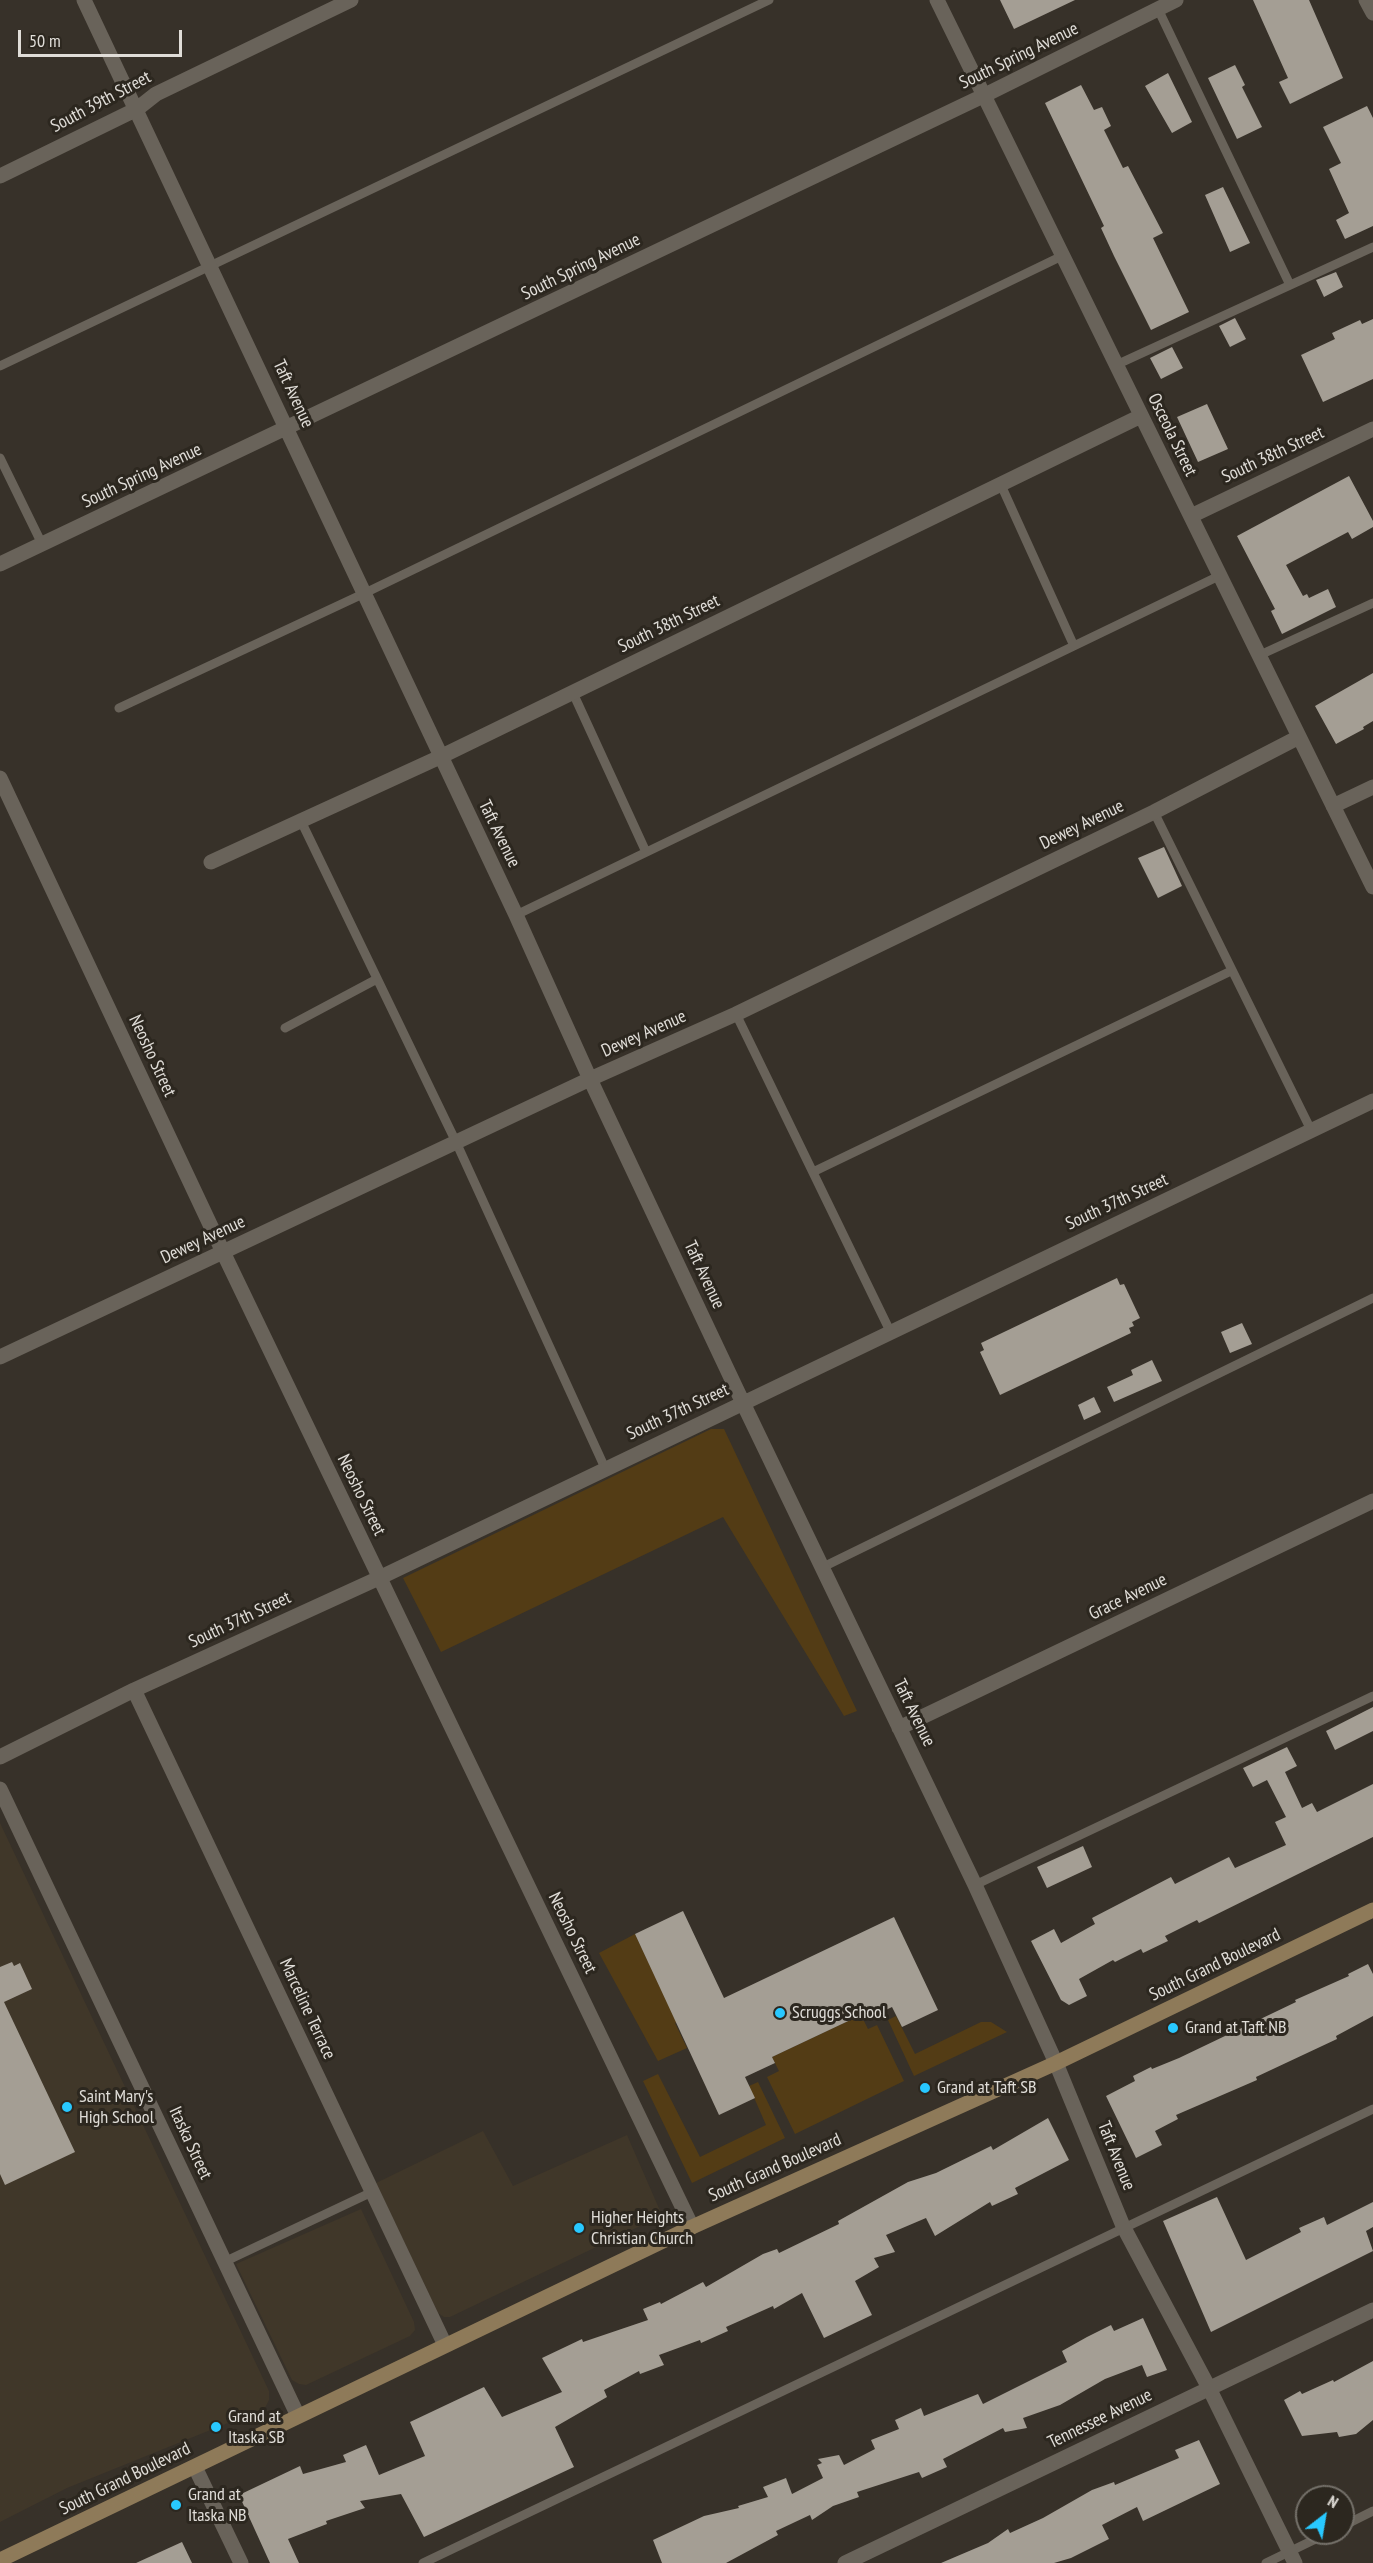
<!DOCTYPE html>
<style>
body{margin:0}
#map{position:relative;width:1373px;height:2563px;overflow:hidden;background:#373129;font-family:"PT Sans Narrow",sans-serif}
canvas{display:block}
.north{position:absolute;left:1295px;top:2485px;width:60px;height:60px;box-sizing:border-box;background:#2c271f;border:2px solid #747069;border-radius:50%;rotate:31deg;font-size:16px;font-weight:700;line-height:24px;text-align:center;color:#e0ddd8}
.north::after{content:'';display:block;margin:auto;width:21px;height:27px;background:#28c8ff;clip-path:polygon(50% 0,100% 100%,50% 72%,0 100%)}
.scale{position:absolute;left:18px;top:30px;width:164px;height:27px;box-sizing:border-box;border:3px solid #e0ddd8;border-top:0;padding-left:8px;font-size:18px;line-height:21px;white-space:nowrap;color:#e0ddd8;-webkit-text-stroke:4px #2c271f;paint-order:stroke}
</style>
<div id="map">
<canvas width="1373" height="2563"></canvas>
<div class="north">N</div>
<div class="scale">50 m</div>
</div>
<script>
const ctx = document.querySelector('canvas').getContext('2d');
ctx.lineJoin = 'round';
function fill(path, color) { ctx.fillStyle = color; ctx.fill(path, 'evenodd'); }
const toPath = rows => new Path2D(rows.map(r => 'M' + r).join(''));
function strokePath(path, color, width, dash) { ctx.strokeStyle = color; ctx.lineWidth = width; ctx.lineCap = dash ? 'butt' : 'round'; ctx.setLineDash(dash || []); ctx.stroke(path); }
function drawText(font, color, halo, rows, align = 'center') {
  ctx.font = font + ' "PT Sans Narrow",sans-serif'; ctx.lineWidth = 6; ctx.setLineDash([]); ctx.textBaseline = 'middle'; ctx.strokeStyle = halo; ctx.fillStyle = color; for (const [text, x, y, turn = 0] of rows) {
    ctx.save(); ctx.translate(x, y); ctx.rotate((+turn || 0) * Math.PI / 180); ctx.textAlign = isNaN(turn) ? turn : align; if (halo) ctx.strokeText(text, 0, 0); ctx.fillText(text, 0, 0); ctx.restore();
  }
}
fill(toPath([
 [0,1823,269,2391,269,2400,265,2408,67,2488,0,2522],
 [483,2131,513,2186,627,2135,661,2213,659,2217,450,2317,444,2317,438,2313,376,2183],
 [361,2209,414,2322,415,2330,410,2336,306,2385,299,2384,292,2380,236,2264]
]), '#403729');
fill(toPath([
 [711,1429,724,1429,857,1711,844,1716,723,1517,441,1652,403,1578],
 [635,1934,670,2008,682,2019,675,2023,687,2048,658,2061,599,1953],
 [861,2015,868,2029,877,2025,904,2081,795,2134,767,2077,779,2071,772,2057],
 [896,2016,915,2054,981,2022,991,2022,1007,2032,914,2076,888,2020],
 [658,2074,700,2157,766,2125,749,2086,758,2082,785,2138,692,2183,643,2081]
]), '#533c15');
fill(toPath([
 [1000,0,1075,0,1014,29],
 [1253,0,1309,0,1343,78,1290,104,1279,82,1288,78],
 [1235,65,1245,85,1242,87,1262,127,1237,139,1208,78],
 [1168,73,1192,122,1172,133,1145,86],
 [1081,85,1094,110,1102,107,1111,126,1104,130,1123,168,1128,166,1163,233,1153,238,1189,312,1151,330,1114,256,1101,228,1104,226,1045,103],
 [1367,106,1373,118,1373,226,1345,239,1336,220,1349,213,1329,169,1341,163,1323,127],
 [1223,187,1250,243,1230,252,1205,195],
 [1336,272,1343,287,1324,297,1316,280],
 [1235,318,1246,339,1230,347,1219,326],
 [1373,319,1373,379,1323,402,1301,355,1335,339,1332,333,1360,320,1362,324],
 [1172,347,1183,368,1161,379,1150,358],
 [1207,404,1228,449,1198,462,1177,417],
 [1349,476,1373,521,1373,527,1352,539,1348,532,1286,565,1303,596,1307,594,1309,598,1328,589,1336,607,1282,634,1271,611,1275,609,1237,536],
 [1373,673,1373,721,1363,727,1364,729,1336,744,1315,706],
 [1164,847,1182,886,1158,898,1138,858],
 [1117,1278,1120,1285,1124,1284,1140,1318,1132,1322,1134,1326,1129,1328,1131,1333,1000,1395,980,1352,984,1350,981,1343],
 [1242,1323,1252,1344,1230,1353,1221,1332],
 [1152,1360,1162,1381,1114,1402,1107,1387,1133,1375,1131,1370],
 [1094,1397,1101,1412,1084,1420,1078,1405],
 [1373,1707,1373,1731,1335,1750,1326,1731],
 [1287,1747,1297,1766,1285,1772,1302,1808,1312,1803,1317,1812,1373,1784,1373,1837,1199,1923,1197,1920,1165,1936,1168,1941,1143,1953,1141,1949,1115,1962,1113,1960,1079,1979,1087,1996,1069,2005,1061,2000,1031,1941,1054,1929,1061,1943,1095,1924,1092,1918,1171,1877,1175,1884,1229,1857,1235,1868,1286,1845,1275,1822,1286,1817,1267,1780,1253,1787,1243,1768],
 [1083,1846,1092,1867,1047,1888,1037,1867],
 [683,1911,724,1998,894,1917,938,2010,902,2027,892,2007,863,2021,861,2015,772,2057,775,2063,745,2077,755,2098,719,2115,635,1934],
 [12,1962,14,1966,20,1963,32,1989,4,2002,75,2152,5,2185,0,2174,0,1967],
 [1368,1964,1373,1974,1373,2016,1336,2036,1337,2039,1256,2077,1257,2080,1176,2115,1178,2119,1155,2131,1162,2145,1136,2158,1106,2096,1135,2081,1133,2076,1151,2067,1152,2069,1179,2058,1296,2002,1295,2000,1349,1976,1348,1974],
 [1048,2118,1069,2160,1015,2188,1018,2194,992,2206,990,2202,935,2236,926,2218,886,2235,895,2252,874,2258,879,2267,855,2281,872,2315,824,2338,802,2293,774,2309,773,2306,726,2327,728,2331,701,2343,700,2340,659,2355,664,2365,640,2374,639,2371,604,2390,607,2397,555,2427,574,2467,424,2537,401,2494,360,2501,365,2508,326,2521,327,2524,288,2539,299,2563,270,2563,239,2495,300,2466,303,2474,346,2462,343,2455,366,2445,379,2475,425,2456,410,2422,484,2387,502,2417,562,2392,542,2358,582,2339,583,2342,648,2320,643,2309,660,2302,661,2304,703,2282,706,2287,763,2254,777,2249,779,2253,839,2224,838,2221,908,2182,936,2173,991,2146,993,2150],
 [1217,2197,1246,2260,1301,2232,1299,2228,1324,2217,1327,2225,1373,2202,1373,2227,1366,2231,1373,2251,1211,2332,1163,2221],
 [1143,2318,1167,2370,1147,2377,1142,2365,1105,2379,1060,2405,1023,2418,1027,2428,1005,2432,1003,2428,943,2459,947,2467,922,2478,919,2472,857,2492,859,2497,833,2506,812,2520,810,2515,776,2531,778,2535,726,2563,662,2563,653,2540,704,2516,739,2508,738,2506,768,2497,763,2487,786,2478,792,2494,823,2478,817,2465,822,2463,818,2459,839,2455,844,2465,875,2449,871,2440,899,2429,895,2420,921,2408,924,2416,978,2394,983,2404,1067,2362,1062,2351,1087,2337,1111,2325,1114,2331],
 [1373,2361,1373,2420,1356,2434,1339,2437,1337,2432,1302,2436,1284,2400,1300,2391,1302,2394,1333,2380,1334,2382],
 [1199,2440,1220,2484,1143,2521,1137,2507,1102,2525,1109,2539,1071,2558,1054,2563,941,2563,988,2543,1008,2529,1010,2533,1043,2518,1092,2490,1114,2482,1115,2485,1179,2458,1175,2450],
 [182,2542,192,2563,136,2563]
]), '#a49e94');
strokePath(toPath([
 [1158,9,1290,285],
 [1116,365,1373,247],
 [0,366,769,0],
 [0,458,42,544],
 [1001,485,1074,646],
 [1260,655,1373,603],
 [573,693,646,852],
 [119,708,365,593,1062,256],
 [1154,812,1312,1132],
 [301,821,456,1142,605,1468],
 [516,915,1221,575],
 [736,1014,890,1331],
 [285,1028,377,979],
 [815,1171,1231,971],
 [821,1568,1373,1298],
 [975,1885,1373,1696],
 [224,2262,372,2192],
 [1343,2526,1373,2511],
 [423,2563,1373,2109],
 [1266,2563,1328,2533]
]), '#69635a', 9);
strokePath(toPath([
 [84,0,516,915,590,1079,743,1403,975,1885,1056,2063,1123,2226,1209,2388,1295,2563],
 [937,0,1373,887],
 [1366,0,1373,13],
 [0,176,137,109,156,94,351,0],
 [1191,516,1373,429],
 [0,564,983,96,1176,0],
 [0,778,223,1252,692,2227],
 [1333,806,1373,787],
 [211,862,440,757,1141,416],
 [0,1357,590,1079,736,1014,1154,812,1299,737],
 [134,1690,445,2345],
 [899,1728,1373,1501],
 [0,1757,134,1690,379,1578,1373,1101],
 [0,1789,298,2416],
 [195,2467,241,2563],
 [845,2563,1373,2310]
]), '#69635a', 15);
strokePath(toPath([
 [0,2560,692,2227,1056,2063,1373,1910]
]), '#8e7a59', 15);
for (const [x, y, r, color] of [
 [780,2013,6,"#28c8ff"],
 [1173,2028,6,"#28c8ff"],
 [925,2088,6,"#28c8ff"],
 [67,2107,6,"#28c8ff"],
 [579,2228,6,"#28c8ff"],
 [216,2427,6,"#28c8ff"],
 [176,2505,6,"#28c8ff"]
]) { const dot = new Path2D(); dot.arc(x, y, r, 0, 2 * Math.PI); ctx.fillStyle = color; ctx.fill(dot); strokePath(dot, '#2c271f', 2); }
drawText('18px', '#e0ddd8', '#2c271f', [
 ["South Spring Avenue",1019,56,-26],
 ["South 39th Street",101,102,-28],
 ["South Spring Avenue",581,267,-26],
 ["Taft Avenue",293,394,65],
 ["Osceola Street",1172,435,64],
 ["South 38th Street",1273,455,-25],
 ["South Spring Avenue",142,476,-25],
 ["South 38th Street",669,624,-26],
 ["Dewey Avenue",1082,825,-26],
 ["Taft Avenue",499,834,64],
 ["Dewey Avenue",644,1034,-24],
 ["Neosho Street",152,1056,65],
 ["South 37th Street",1117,1202,-25],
 ["Dewey Avenue",203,1240,-25],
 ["Taft Avenue",704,1275,65],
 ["South 37th Street",678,1412,-25],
 ["Neosho Street",361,1495,64],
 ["Grace Avenue",1128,1597,-26],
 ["South 37th Street",240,1620,-25],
 ["Taft Avenue",914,1713,64],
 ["Neosho Street",572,1933,64],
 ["South Grand Boulevard",1215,1965,-26],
 ["Marceline Terrace",307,2009,65],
 ["Itaska Street",190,2143,65],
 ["Taft Avenue",1116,2156,68],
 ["South Grand Boulevard",775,2168,-24],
 ["Tennessee Avenue",1100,2419,-26],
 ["South Grand Boulevard",125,2479,-26]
]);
drawText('18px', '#e0ddd8', '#2c271f', [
 ["Scruggs School",792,2013],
 ["Grand at Taft NB",1185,2028],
 ["Grand at Taft SB",937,2088],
 ["Saint Mary's",79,2097],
 ["High School",79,2118],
 ["Higher Heights",591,2218],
 ["Christian Church",591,2239],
 ["Grand at",228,2417],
 ["Itaska SB",228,2438],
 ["Grand at",188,2495],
 ["Itaska NB",188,2516]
], 'left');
</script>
